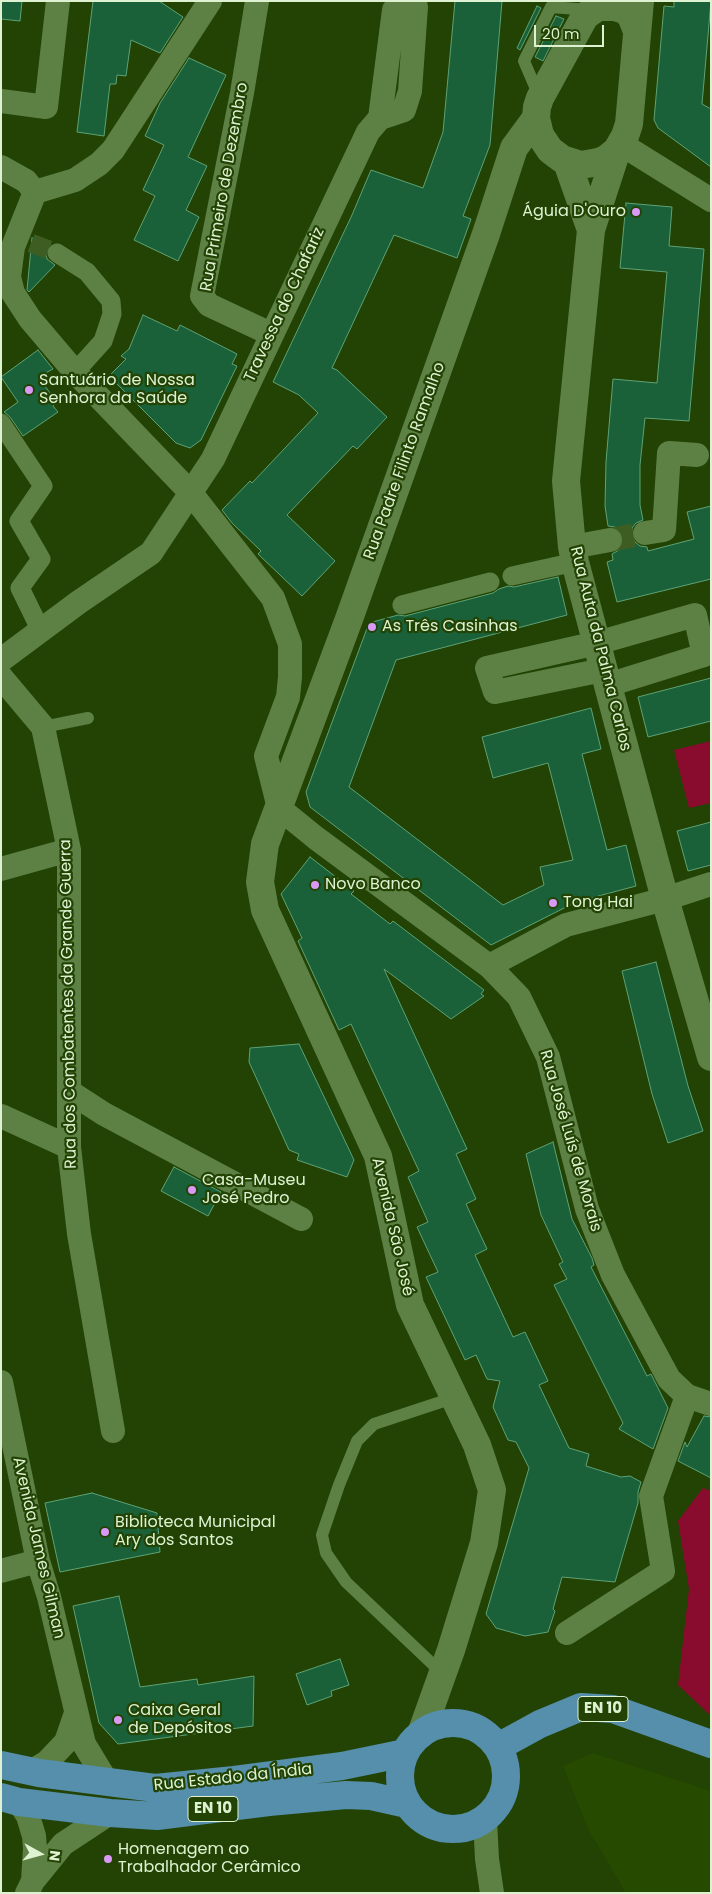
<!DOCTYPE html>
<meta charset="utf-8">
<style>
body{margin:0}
#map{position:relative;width:712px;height:1894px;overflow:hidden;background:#224303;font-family:Poppins,sans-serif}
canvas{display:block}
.frame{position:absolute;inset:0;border:2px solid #def2d2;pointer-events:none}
.north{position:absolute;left:15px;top:1829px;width:50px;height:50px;-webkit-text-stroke:4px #224303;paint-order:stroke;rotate:97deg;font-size:14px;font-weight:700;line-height:20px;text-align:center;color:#def2d2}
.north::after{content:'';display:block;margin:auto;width:18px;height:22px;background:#def2d2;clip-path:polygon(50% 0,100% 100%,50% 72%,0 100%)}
.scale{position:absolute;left:534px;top:25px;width:70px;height:22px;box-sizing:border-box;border:2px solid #def2d2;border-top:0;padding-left:6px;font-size:15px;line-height:18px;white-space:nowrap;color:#def2d2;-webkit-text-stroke:4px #224303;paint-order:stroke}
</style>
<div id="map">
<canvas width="712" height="1894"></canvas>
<div class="frame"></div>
<div class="north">N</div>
<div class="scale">20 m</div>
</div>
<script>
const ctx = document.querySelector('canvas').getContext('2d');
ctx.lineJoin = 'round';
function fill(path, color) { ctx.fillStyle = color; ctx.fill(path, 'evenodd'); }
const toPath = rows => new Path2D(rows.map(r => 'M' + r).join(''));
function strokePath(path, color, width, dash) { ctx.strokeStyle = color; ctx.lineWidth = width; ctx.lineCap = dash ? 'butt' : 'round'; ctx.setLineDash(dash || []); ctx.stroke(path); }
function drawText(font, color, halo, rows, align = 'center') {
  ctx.font = font + ' Poppins,sans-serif'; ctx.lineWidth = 4.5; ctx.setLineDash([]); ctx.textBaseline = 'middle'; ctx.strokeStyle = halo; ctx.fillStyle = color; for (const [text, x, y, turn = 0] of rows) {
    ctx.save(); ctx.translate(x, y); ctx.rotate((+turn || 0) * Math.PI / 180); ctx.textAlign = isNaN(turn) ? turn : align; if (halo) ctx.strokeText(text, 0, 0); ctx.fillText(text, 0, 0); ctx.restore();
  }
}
fill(toPath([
 [593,1753,711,1791,711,1893,626,1893,589,1831,563,1766]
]), '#254a00');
fill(toPath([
 [711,741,711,803,689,808,674,750],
 [703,1488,711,1491,711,1716,678,1685,689,1589,678,1521]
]), '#890b2e');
const building = toPath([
 [1,1,22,1,20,21,1,19,1,1],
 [93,1,159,1,183,17,160,53,131,40,126,76,117,75,116,84,110,84,104,136,77,132,93,1],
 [455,1,502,1,490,145,463,216,471,219,457,258,394,235,332,368,337,370,387,417,357,449,353,446,287,515,335,561,302,596,258,554,261,551,232,523,222,510,250,481,252,483,318,413,299,395,273,382,352,215,371,170,423,188,443,132,455,1],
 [674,1,711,1,702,104,711,109,711,167,658,128,654,120,664,6,674,7,674,1],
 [537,6,541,8,520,50,517,48,537,6],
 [556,16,564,19,543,61,535,57,556,16],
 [189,58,226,75,188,157,207,166,186,210,199,217,178,261,134,240,155,196,143,190,164,145,145,136,160,103,189,58],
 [626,203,672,207,669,246,704,249,689,421,645,418,640,465,640,505,643,520,636,523,632,528,632,536,635,542,640,546,647,547,648,551,694,539,687,512,711,506,711,579,617,602,607,562,613,560,612,554,619,550,623,544,624,538,620,531,615,527,608,526,605,506,606,462,613,379,657,383,667,272,620,268,626,203],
 [32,238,51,244,47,247,46,253,47,259,55,265,29,292,27,290,32,238],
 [143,315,177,331,180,325,237,354,232,364,237,366,201,440,190,448,176,443,109,376,126,359,121,356,129,349,143,315],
 [38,350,53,369,38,377,57,402,53,406,58,412,23,436,10,417,4,412,18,402,1,377,38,350],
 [558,577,567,615,396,660,349,787,503,905,544,885,540,867,573,860,548,763,493,778,482,737,591,708,601,749,582,754,607,850,626,845,636,886,576,902,491,945,310,807,306,792,369,623,398,615,405,616,493,593,499,589,508,586,514,587,558,577],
 [711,678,711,721,648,737,638,697,711,678],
 [711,822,711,865,688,871,677,831,711,822],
 [310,857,354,891,351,894,390,924,393,921,484,990,481,994,484,996,451,1019,384,969,467,1149,456,1154,476,1199,466,1204,487,1249,475,1255,513,1337,525,1332,548,1381,539,1385,569,1448,589,1454,586,1466,621,1477,630,1476,641,1482,638,1492,638,1503,615,1582,562,1577,553,1609,555,1611,548,1632,525,1636,496,1628,486,1614,529,1468,516,1442,508,1440,493,1407,500,1381,487,1379,476,1355,465,1360,426,1277,438,1272,417,1227,428,1222,408,1177,419,1171,351,1024,339,1030,298,941,302,938,281,894,310,857],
 [656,962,688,1086,703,1131,668,1143,652,1094,622,971,656,962],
 [299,1044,354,1160,347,1177,297,1160,299,1154,289,1150,249,1062,250,1048,299,1044],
 [553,1142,572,1219,592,1258,594,1265,591,1267,647,1376,651,1374,668,1408,653,1449,619,1429,623,1423,554,1285,567,1279,559,1264,563,1262,541,1215,526,1154,553,1142],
 [174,1167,221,1192,208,1216,161,1191,174,1167],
 [704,1416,711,1417,711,1478,678,1461,685,1442,687,1447,704,1416],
 [92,1493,157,1513,160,1552,60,1572,45,1503,92,1493],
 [119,1596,140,1687,197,1679,198,1685,254,1676,253,1726,118,1744,99,1723,73,1606,119,1596],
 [340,1659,349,1685,331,1691,332,1696,307,1705,296,1674,340,1659]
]);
fill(building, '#1a6139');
strokePath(building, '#5ea276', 1);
strokePath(toPath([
 [31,243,57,253]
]), '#3e5d22', 19, [19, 9]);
strokePath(toPath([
 [610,540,645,533]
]), '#3e5d22', 24, [24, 12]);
strokePath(toPath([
 [539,96,524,61,551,7,590,10],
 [43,727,88,718],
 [443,1674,346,1582,326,1553,322,1535,339,1485,357,1441,374,1424,453,1398]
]), '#5d8145', 12);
strokePath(toPath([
 [57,253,87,272,111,301,112,314,103,341,75,372],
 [1,423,43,486,19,521,41,559,20,588,41,631],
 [512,576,575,562],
 [402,605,490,582]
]), '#5d8145', 19);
strokePath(toPath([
 [257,1,242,93,202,296,209,305,271,334],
 [1,101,46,107,58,1],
 [621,144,711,200],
 [1,167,26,181,35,192],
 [35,192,13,247,9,277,13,293,30,319,75,372,190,492,273,598,290,644,290,677,288,697,266,756,279,808,316,838,489,966,519,997,548,1057,587,1209,613,1275,669,1379,687,1396,711,1404],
 [35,192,75,180,99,164,113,150,210,1],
 [645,533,664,530,669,453,697,455],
 [572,547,610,540],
 [1,660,79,602,151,553,213,459,368,132,380,118,404,110,410,91,416,7,408,2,394,10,380,118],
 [603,670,495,692,487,668,597,643,695,615,704,655,608,685],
 [1,677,43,727,69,850,69,1147,79,1234,113,1431],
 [1,869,69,850],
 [489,966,566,925,665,899,711,884],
 [70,1092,104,1114,301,1219],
 [1,1116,69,1147],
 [1,1382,38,1561,49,1597,84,1744,107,1782],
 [1,1571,38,1561],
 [567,1633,663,1571,651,1496,687,1396],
 [32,1771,47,1762,66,1742,76,1713],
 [19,1802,28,1816,34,1836,35,1848,33,1881],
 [485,1820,487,1859,492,1893],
 [27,1893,33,1881,63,1844,110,1813]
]), '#5d8145', 24);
strokePath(toPath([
 [637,31,631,16,625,10,615,7,598,7,585,16,540,98,537,107,536,118,540,135,550,150,562,159,581,165,598,162,606,159,617,150,625,136,629,124,640,1],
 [617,150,591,230,566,481,572,547,575,562,665,899,711,1057],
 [567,162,591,230],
 [421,1734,451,1650,484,1543,492,1490,477,1445,410,1305,378,1156,265,910,260,882,265,844,349,619,486,234,514,148,536,118]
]), '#5d8145', 28);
strokePath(toPath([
 '400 1776a53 53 0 1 1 106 0a53 53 0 1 1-106 0Z',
 [498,1747,540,1724,581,1707,613,1709,711,1744],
 [1,1765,39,1773,155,1788,234,1780,342,1766,405,1753],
 [1,1797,19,1802,110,1813,157,1816,269,1802,346,1795,371,1796,407,1804]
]), '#558fab', 28);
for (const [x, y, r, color] of [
 [636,212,5,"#d99af7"],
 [29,390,5,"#d99af7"],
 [372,627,5,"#d99af7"],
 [315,885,5,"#d99af7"],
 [553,903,5,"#d99af7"],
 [192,1190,5,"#d99af7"],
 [105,1532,5,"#d99af7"],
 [118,1720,5,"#d99af7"],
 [108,1859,5,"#d99af7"]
]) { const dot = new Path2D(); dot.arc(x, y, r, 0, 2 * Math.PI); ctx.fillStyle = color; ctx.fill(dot); strokePath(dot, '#224303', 2); }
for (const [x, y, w] of [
 [603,1709,50],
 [213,1809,50]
]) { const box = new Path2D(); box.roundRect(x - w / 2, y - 12.5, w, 25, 4); ctx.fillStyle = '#224303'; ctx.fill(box); strokePath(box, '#def2d2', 1); }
drawText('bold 15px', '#def2d2', null, [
 ["EN 10",603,1709],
 ["EN 10",213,1809]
]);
drawText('16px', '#def2d2', '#224303', [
 ["Rua Primeiro de Dezembro",225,187,-80],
 ["Travessa do Chafariz",285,305,-65],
 ["Rua Padre Filinto Ramalho",405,461,-70],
 ["Rua Auta da Palma Carlos",600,649,76],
 ["Rua dos Combatentes da Grande Guerra",69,1004,-91],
 ["Rua José Luís de Morais",570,1141,74],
 ["Avenida São José",392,1227,77],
 ["Avenida James Gilman",38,1548,77],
 ["Rua Estado da Índia",233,1778,-6]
]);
drawText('16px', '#def2d2', '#224303', [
 ["Águia D'Ouro",626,212,"right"],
 ["Santuário de Nossa",39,381],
 ["Senhora da Saúde",39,399],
 ["As Três Casinhas",382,627],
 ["Novo Banco",325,885],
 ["Tong Hai",563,903],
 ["Casa-Museu",202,1181],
 ["José Pedro",202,1199],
 ["Biblioteca Municipal",115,1523],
 ["Ary dos Santos",115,1541],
 ["Caixa Geral",128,1711],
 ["de Depósitos",128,1729],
 ["Homenagem ao",118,1850],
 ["Trabalhador Cerâmico",118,1868]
], 'left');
</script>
